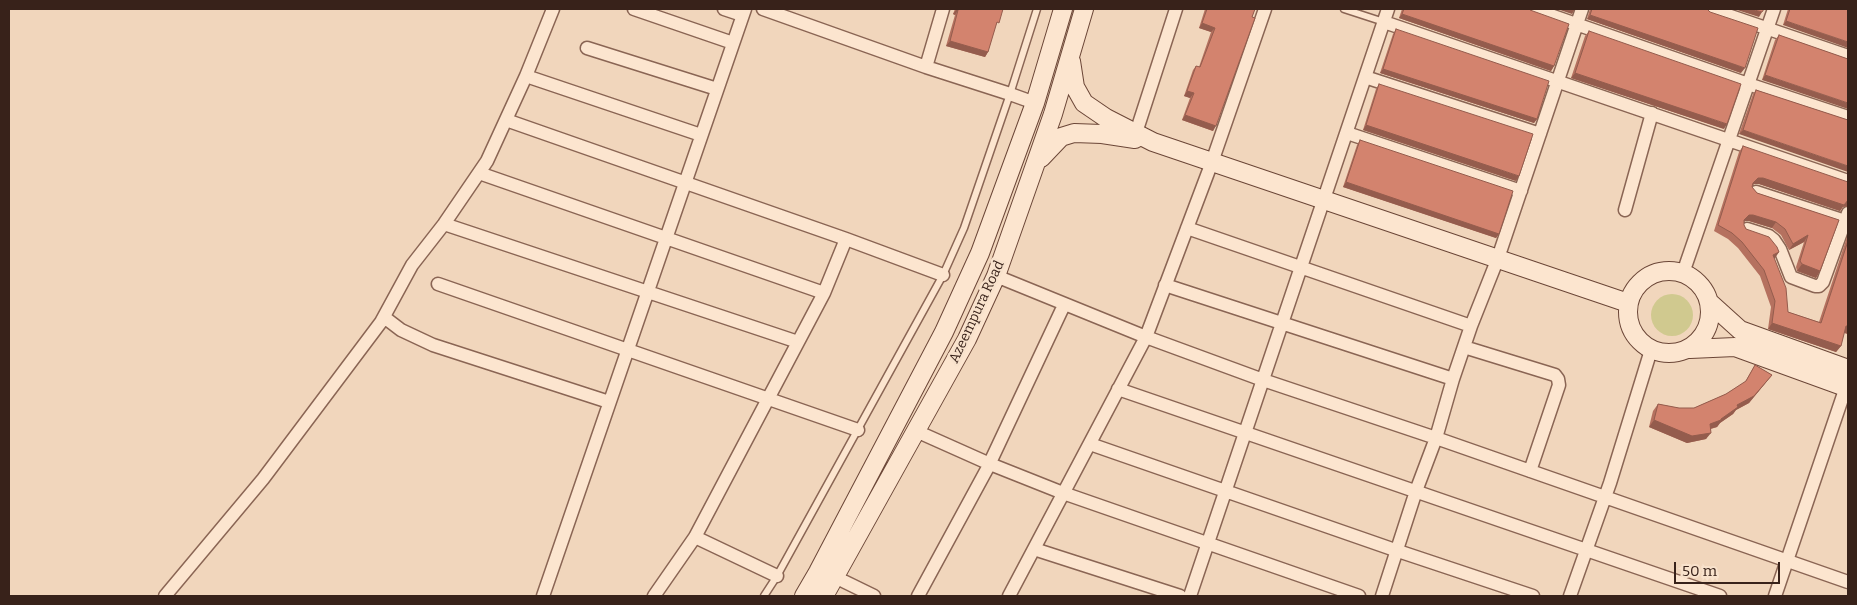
<!DOCTYPE html>
<style>
body{margin:0}
#map{position:relative;width:1857px;height:605px;overflow:hidden;background:#f1d6bc;font-family:Bitter,serif}
canvas{display:block}
.frame{position:absolute;inset:0;border:10px solid #38221a;pointer-events:none}
.scale{position:absolute;left:1674px;top:562px;width:106px;height:22px;box-sizing:border-box;border:2px solid #38221a;border-top:0;padding-left:6px;font-size:15px;line-height:18px;white-space:nowrap;color:#38221a;-webkit-text-stroke:4px #f8e2cc;paint-order:stroke}
</style>
<div id="map">
<canvas width="1857" height="605"></canvas>
<div class="frame"></div>
<div class="scale">50 m</div>
</div>
<script>
const ctx = document.querySelector('canvas').getContext('2d');
ctx.lineJoin = 'round';
function fill(path, color) { ctx.fillStyle = color; ctx.fill(path, 'evenodd'); }
const toPath = rows => new Path2D(rows.map(r => 'M' + r).join(''));
function strokePath(path, color, width, dash) { ctx.strokeStyle = color; ctx.lineWidth = width; ctx.lineCap = dash ? 'butt' : 'round'; ctx.setLineDash(dash || []); ctx.stroke(path); }
function drawText(font, color, halo, rows, align = 'center') {
  ctx.font = font + ' Bitter,serif'; ctx.lineWidth = 5; ctx.setLineDash([]); ctx.textBaseline = 'middle'; ctx.strokeStyle = halo; ctx.fillStyle = color; for (const [text, x, y, turn = 0] of rows) {
    ctx.save(); ctx.translate(x, y); ctx.rotate((+turn || 0) * Math.PI / 180); ctx.textAlign = isNaN(turn) ? turn : align; if (halo) ctx.strokeText(text, 0, 0); ctx.fillText(text, 0, 0); ctx.restore();
  }
}
fill(toPath([
 '1651 315a21 21 0 1 1 42 0a21 21 0 1 1-42 0Z'
]), '#d0c98f');
const lane = toPath([
 [1344,9,1384,22],
 [764,596,777,576,943,275,964,228,1010,94,1037,9]
]);
const street = toPath([
 [634,9,733,43],
 [724,9,742,15],
 [763,9,926,67,1010,94,1035,103],
 [1533,9,1748,84,1848,117],
 [1710,9,1848,56],
 [1384,22,1848,181],
 [587,48,717,89],
 [926,67,943,9],
 [526,76,701,135],
 [1365,77,1540,134],
 [506,120,846,239,943,275],
 [1347,133,1521,191],
 [1134,139,1176,9],
 [479,173,824,293],
 [1756,192,1845,221],
 [1625,210,1652,113],
 [444,224,798,342],
 [1187,228,1471,326],
 [1747,229,1769,236,1774,240,1780,249,1791,277,1815,286,1819,286,1823,282,1848,213],
 [1683,273,1774,9],
 [996,276,1146,337,1263,380,1436,438,1848,582],
 [438,284,858,430],
 [1165,285,1453,379],
 [384,317,401,330,433,345,609,402],
 [1464,347,1555,375,1558,379,1559,385,1530,471],
 [1118,389,1720,596],
 [916,431,990,464,1063,493,1359,596],
 [1090,444,1395,550,1533,596],
 [695,537,777,576],
 [1034,549,1180,596],
 [835,577,874,596],
 [165,596,263,479,381,322,412,265,444,224,487,161,526,76,553,9],
 [543,596,745,9],
 [654,596,695,537,824,293,846,239],
 [918,596,987,469,1064,305],
 [1009,596,1146,337,1212,162,1265,9],
 [1190,596,1388,9],
 [1382,596,1416,491,1436,438,1453,379,1471,326,1498,258,1582,9],
 [1570,596,1610,483,1651,350],
 [1775,596,1848,381]
]);
const secondary = toPath([
 [1071,61,1075,87,1084,103,1106,118,1153,142,1628,303],
 [1041,158,1061,137,1074,133,1102,134,1135,139],
 '1628 312a41 41 0 1 1 82 0a41 41 0 1 1-82 0Z',
 [1709,302,1740,330,1848,369],
 [1690,349,1735,347,1848,388],
 [804,596,818,572,944,332,980,253,1035,103,1063,9],
 [824,596,967,339,996,276,1053,114,1084,9]
]);
strokePath(lane, '#8a6554', 9);
strokePath(street, '#8a6554', 15);
strokePath(secondary, '#6b4637', 20);
strokePath(lane, '#fce5cf', 6);
strokePath(street, '#fce5cf', 12);
strokePath(secondary, '#fce5cf', 18);
fill(toPath([
 [955,9,1003,9,995,27,988,52,985,57,946,46,955,15,953,14],
 [1205,9,1255,9,1213,131,1182,120,1190,98,1184,96,1193,70,1196,66,1199,67,1211,32,1199,28],
 [1402,9,1530,9,1554,66,1551,71,1399,18],
 [1590,9,1707,9,1741,73,1587,19],
 [1788,9,1848,9,1783,25],
 [1396,29,1537,119,1534,123,1380,73,1393,34],
 [1589,31,1724,129,1571,78,1585,36],
 [1779,35,1848,59,1762,80,1775,40],
 [1379,84,1516,181,1363,130,1376,89],
 [1756,90,1848,120,1739,134,1753,94],
 [1360,140,1499,234,1496,238,1343,187,1357,145],
 [1743,146,1848,206,1843,207,1840,211,1759,184,1754,184,1753,185,1752,187,1757,193,1839,220,1820,271,1816,278,1797,271,1796,267,1804,242,1789,250,1781,235,1772,228,1749,221,1745,221,1744,222,1744,225,1746,229,1779,252,1774,258,1788,312,1819,322,1848,234,1848,334,1844,333,1841,346,1836,352,1768,329,1771,307,1760,276,1738,248,1728,239,1714,231,1739,152],
 [1755,365,1772,375,1749,403,1736,410,1733,414,1720,423,1717,427,1711,429,1706,439,1687,443,1649,427,1653,411,1658,404,1679,408,1694,408,1726,394,1745,382]
]), '#b5715f');
fill(toPath([
 [1557,9,1575,9,1572,14],
 [1734,9,1751,9,1762,12,1759,17],
 [956,10,958,10,955,15,953,14],
 [1402,14,1554,66,1551,71,1399,18],
 [1590,15,1745,68,1741,73,1587,19],
 [1786,21,1848,42,1848,48,1783,25],
 [1202,23,1215,28,1211,32,1199,28],
 [950,41,988,52,985,57,946,46],
 [1383,69,1537,119,1534,123,1380,73],
 [1575,73,1727,124,1724,129,1571,78],
 [1765,75,1848,103,1848,109,1762,80],
 [1187,91,1194,93,1190,98,1184,96],
 [1185,115,1216,126,1213,131,1182,120],
 [1366,125,1519,176,1516,181,1363,130],
 [1743,130,1848,166,1848,172,1739,134],
 [1758,178,1763,178,1844,205,1840,211,1759,184,1754,184,1748,189,1753,183],
 [1346,182,1499,234,1496,238,1343,187],
 [1847,200,1848,200,1848,206,1843,207],
 [1749,215,1753,215,1776,222,1772,228,1749,221,1745,221,1739,226,1744,220],
 [1808,235,1804,242,1789,250,1793,244],
 [1779,252,1775,258,1769,261,1773,255],
 [1802,264,1820,271,1816,278,1797,271],
 [1772,323,1841,346,1836,352,1768,329],
 [1846,326,1848,326,1848,334,1842,332],
 [1772,375,1749,403,1736,410,1733,414,1720,423,1717,427,1705,430,1710,424,1721,419],
 [1654,420,1711,433,1706,439,1687,443,1649,427]
]), '#945c4d');
const building = toPath([
 [957,9,1003,9,999,23,997,22,988,52,950,41,958,10,956,10,957,9],
 [1207,9,1255,9,1252,17,1255,18,1216,126,1185,115,1194,93,1187,91,1196,66,1200,67,1215,28,1202,23,1207,9],
 [1404,9,1530,9,1530,10,1569,24,1554,66,1402,14,1404,9],
 [1592,9,1707,9,1710,12,1758,28,1745,68,1590,15,1592,9],
 [1751,9,1764,9,1762,12,1751,9],
 [1790,9,1848,9,1848,42,1786,21,1790,9],
 [1396,29,1549,81,1537,119,1383,69,1396,29],
 [1589,31,1741,84,1727,124,1575,73,1589,31],
 [1779,35,1848,59,1848,103,1765,75,1779,35],
 [1379,84,1533,134,1519,176,1366,125,1379,84],
 [1756,90,1848,120,1848,166,1743,130,1756,90],
 [1360,140,1513,191,1499,234,1346,182,1360,140],
 [1743,146,1848,182,1848,200,1844,205,1763,178,1758,178,1753,183,1752,187,1757,193,1839,220,1820,271,1802,264,1800,261,1808,235,1793,244,1785,229,1776,222,1753,215,1749,215,1744,220,1744,225,1746,229,1769,237,1777,247,1779,252,1773,255,1786,288,1788,312,1821,323,1848,241,1848,326,1846,326,1841,346,1772,323,1775,301,1764,270,1742,242,1732,233,1718,225,1743,146],
 [1755,365,1772,375,1754,396,1737,405,1738,407,1721,419,1721,420,1710,424,1711,433,1692,436,1654,420,1658,404,1679,408,1694,408,1726,394,1746,381,1755,365]
]);
fill(building, '#d3836e');
strokePath(building, '#945c4d', 1);
drawText('14px', '#38221a', '#f8e2cc', [
 ["Azeempura Road",977,312,-65]
]);
</script>
